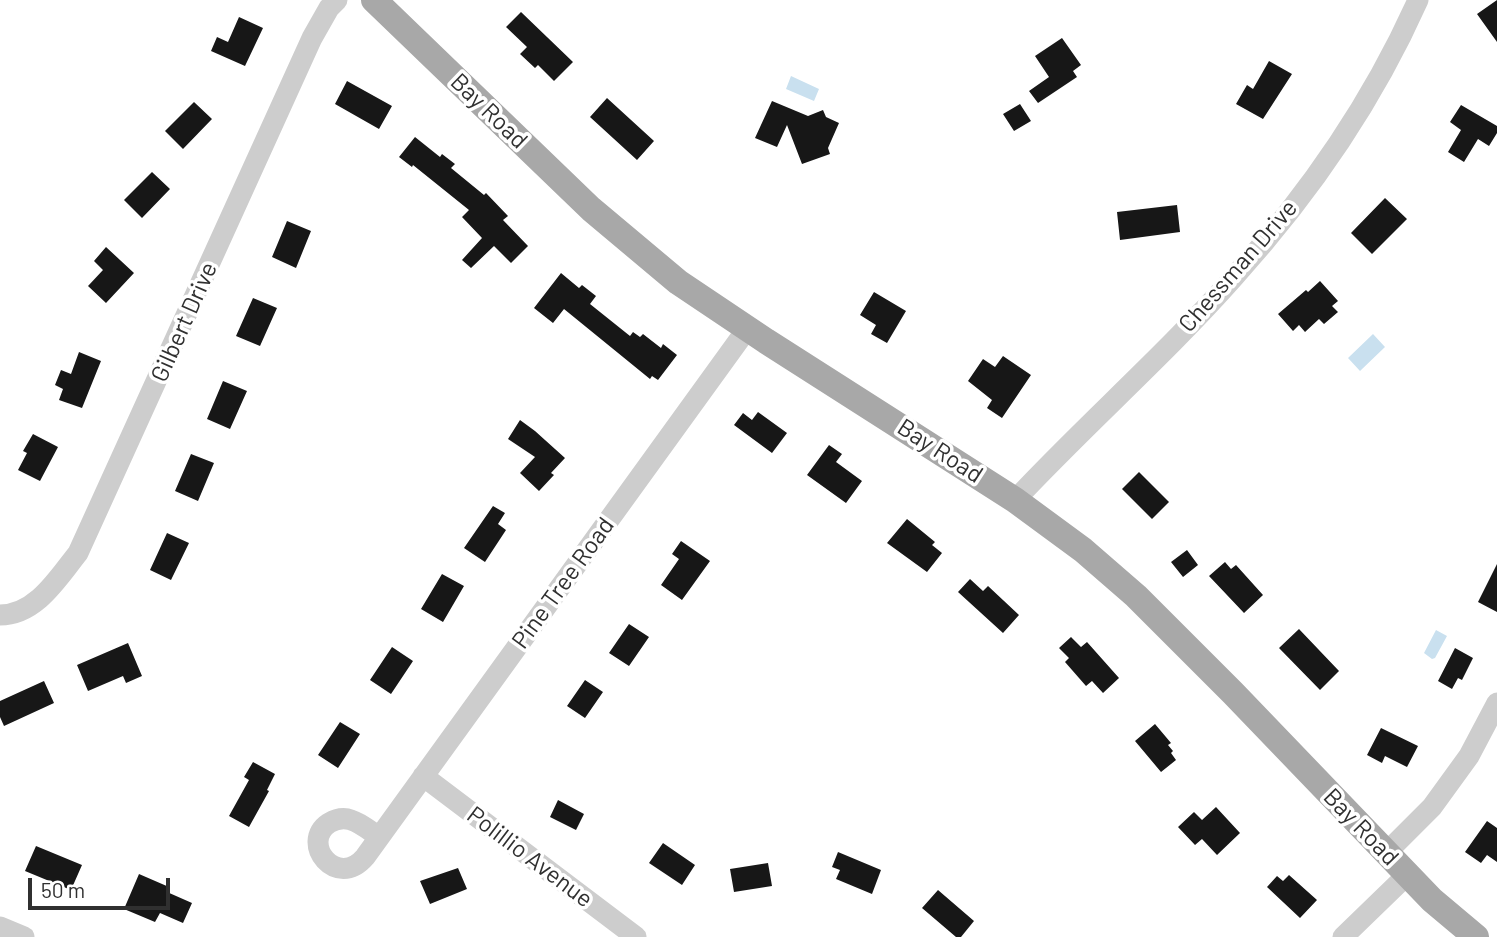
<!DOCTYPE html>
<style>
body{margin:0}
#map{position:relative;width:1497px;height:937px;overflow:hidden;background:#fff;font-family:Barlow,sans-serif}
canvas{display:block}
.scale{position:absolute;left:28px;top:878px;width:142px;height:32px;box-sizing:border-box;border:4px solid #303030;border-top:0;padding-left:9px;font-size:21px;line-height:24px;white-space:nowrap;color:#303030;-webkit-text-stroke:5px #fff;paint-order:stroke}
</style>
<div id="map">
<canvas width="1497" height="937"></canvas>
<div class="scale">50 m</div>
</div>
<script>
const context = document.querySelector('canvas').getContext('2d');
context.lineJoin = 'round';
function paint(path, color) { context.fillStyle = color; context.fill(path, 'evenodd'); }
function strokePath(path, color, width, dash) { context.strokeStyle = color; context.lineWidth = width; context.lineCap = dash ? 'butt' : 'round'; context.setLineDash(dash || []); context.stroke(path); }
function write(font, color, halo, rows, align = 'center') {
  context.font = font + ' Barlow,sans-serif'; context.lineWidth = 7; context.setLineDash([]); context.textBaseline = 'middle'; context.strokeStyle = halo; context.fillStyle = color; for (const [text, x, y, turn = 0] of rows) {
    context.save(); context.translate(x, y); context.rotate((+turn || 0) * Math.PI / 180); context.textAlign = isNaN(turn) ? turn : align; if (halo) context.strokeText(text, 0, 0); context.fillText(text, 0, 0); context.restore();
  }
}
paint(new Path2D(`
 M 791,76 L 819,89 L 814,101 L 786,89 Z
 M 1373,334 L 1385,347 L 1360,371 L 1348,358 Z
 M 1436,630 L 1447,636 L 1435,658 L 1432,659 L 1424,653 Z`), '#c9e0ef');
paint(new Path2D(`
 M 1497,0 L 1497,42 L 1477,14 Z
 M 521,12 L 573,62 L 554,81 L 538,65 L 535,68 L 520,54 L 527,47 L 506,27 Z
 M 239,17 L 263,28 L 245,66 L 211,51 L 217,37 L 228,42 Z
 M 1062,38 L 1081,65 L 1073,71 L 1077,77 L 1038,103 L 1029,91 L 1049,77 L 1035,56 Z
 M 1269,61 L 1292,74 L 1263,119 L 1236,104 L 1247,85 L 1253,89 Z
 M 347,81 L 392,106 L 379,129 L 335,104 Z
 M 607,98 L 654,141 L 637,160 L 590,117 Z
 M 772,101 L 808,116 L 823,110 L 826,117 L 839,123 L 828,148 L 830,154 L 802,164 L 787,125 L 777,147 L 755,138 Z
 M 194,102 L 212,119 L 183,149 L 165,131 Z
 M 1020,104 L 1031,121 L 1014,131 L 1003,114 Z
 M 1461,105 L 1497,126 L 1497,133 L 1489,146 L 1478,139 L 1464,162 L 1448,152 L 1461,130 L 1450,122 Z
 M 415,137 L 440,157 L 442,154 L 455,164 L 451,168 L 484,195 L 486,193 L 508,216 L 503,220 L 528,246 L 511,263 L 494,246 L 471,268 L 462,260 L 482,238 L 462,217 L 469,210 L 413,165 L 412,167 L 399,157 Z
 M 152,172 L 170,189 L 142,218 L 124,200 Z
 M 1385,198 L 1407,219 L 1372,254 L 1351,233 Z
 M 1177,205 L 1180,232 L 1120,240 L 1117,212 Z
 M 287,221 L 311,231 L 296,268 L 272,257 Z
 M 106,247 L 134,273 L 106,303 L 88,286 L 103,270 L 94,261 Z
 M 561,273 L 579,288 L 582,285 L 596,296 L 590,304 L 630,336 L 633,332 L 640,337 L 643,334 L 661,348 L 663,344 L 677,355 L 658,380 L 652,376 L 650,379 L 564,309 L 553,323 L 534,308 Z
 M 1320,281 L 1338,301 L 1332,306 L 1338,312 L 1324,324 L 1319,319 L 1305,332 L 1299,325 L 1293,331 L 1278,314 L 1306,290 L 1308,292 Z
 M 874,292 L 906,311 L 887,343 L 871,334 L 876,325 L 860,315 Z
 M 253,298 L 277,308 L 260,346 L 236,336 Z
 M 79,352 L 101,361 L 82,408 L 59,400 L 63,389 L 55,385 L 61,370 L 71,374 Z
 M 1003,356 L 1031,375 L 1002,418 L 987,408 L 992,400 L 968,381 L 983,359 L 995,367 Z
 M 223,381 L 247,391 L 230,429 L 207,419 Z
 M 758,412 L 787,433 L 772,453 L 734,425 L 743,413 L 752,420 Z
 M 520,420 L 535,431 L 565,458 L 551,473 L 554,475 L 539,491 L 520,473 L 535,457 L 508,439 Z
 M 33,434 L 58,447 L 40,481 L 18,470 L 27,453 L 23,451 Z
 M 829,445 L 842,454 L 836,462 L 862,481 L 846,503 L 807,475 Z
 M 191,454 L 214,463 L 198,501 L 175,491 Z
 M 1139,472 L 1169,502 L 1152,519 L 1122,489 Z
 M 493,506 L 505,513 L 498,524 L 506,530 L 485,562 L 464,548 Z
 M 907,519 L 935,542 L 932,545 L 942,553 L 927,572 L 887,543 Z
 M 167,533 L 189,543 L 171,580 L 150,570 Z
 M 681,541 L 710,561 L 682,600 L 661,585 L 679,559 L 672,554 Z
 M 1187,550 L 1198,565 L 1183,577 L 1171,562 Z
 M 1225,562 L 1231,569 L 1236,565 L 1263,595 L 1244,613 L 1209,576 Z
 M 1497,564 L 1497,612 L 1478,602 Z
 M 442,574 L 464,586 L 443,622 L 421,609 Z
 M 970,579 L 983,591 L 988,586 L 1019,615 L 1003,633 L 958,592 Z
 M 629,624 L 649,637 L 629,666 L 609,653 Z
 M 1299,629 L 1339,671 L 1320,690 L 1279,648 Z
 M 1071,637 L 1081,647 L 1087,642 L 1119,678 L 1103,693 L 1092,681 L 1086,686 L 1065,662 L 1069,658 L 1059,648 Z
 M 128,643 L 142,676 L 126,683 L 123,676 L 88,691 L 77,665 Z
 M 392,647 L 413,661 L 391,694 L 370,680 Z
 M 1455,648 L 1473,658 L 1462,680 L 1458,678 L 1452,689 L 1438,681 Z
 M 585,680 L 603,692 L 585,718 L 567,706 Z
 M 44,681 L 54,703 L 4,726 L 0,717 L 0,701 Z
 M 340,722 L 360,734 L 338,768 L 318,755 Z
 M 1155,724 L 1171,743 L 1168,745 L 1173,751 L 1171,753 L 1176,760 L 1161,772 L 1135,741 Z
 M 1381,728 L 1418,746 L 1407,767 L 1385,756 L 1382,763 L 1367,755 Z
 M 253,762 L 275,774 L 267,790 L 269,791 L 249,827 L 229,816 L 249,780 L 244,777 Z
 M 558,800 L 584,814 L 576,830 L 550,817 Z
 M 1216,807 L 1240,833 L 1217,855 L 1202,839 L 1195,845 L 1178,827 L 1194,812 L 1202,820 Z
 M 1487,821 L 1497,828 L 1497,862 L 1487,855 L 1481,863 L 1465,852 Z
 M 663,843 L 695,865 L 682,885 L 649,863 Z
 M 36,846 L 82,865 L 71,890 L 25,871 Z
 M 838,852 L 881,870 L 872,894 L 836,879 L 840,870 L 832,867 Z
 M 768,863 L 772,886 L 734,892 L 730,869 Z
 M 458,868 L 467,889 L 430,904 L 420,881 Z
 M 139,874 L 169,887 L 167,892 L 192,903 L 183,923 L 160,913 L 155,922 L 124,909 Z
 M 1289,875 L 1317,900 L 1300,918 L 1267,887 L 1277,876 L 1283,881 Z
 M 938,890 L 974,921 L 961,937 L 956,937 L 922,908 Z`), '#171717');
strokePath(new Path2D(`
 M 1015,500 C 1086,424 1165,355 1234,277 C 1308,195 1373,101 1418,0
 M 0,615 C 36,615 58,578 78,553 L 312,38 L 329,8 L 337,0
 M 423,776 L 636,937
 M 379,837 C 370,831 361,823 351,820 C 343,817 336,819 329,823 C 299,843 337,890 365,857 L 747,329
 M 1386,853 L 1432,807 L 1469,756 L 1497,703
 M 0,927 L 24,937
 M 1343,937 L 1407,875`), '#cdcdcd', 21);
strokePath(new Path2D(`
 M 374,0 L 591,209 L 678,282 L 766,341 L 1015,500 L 1083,550 L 1136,596 L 1233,693 L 1432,900 L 1476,937`), '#a8a8a8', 26);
write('24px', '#303030', '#fff', [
 ["Bay Road",489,111,44],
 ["Chessman Drive",1238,266,-49],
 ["Gilbert Drive",184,322,-66],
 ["Bay Road",940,451,33],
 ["Pine Tree Road",563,583,-54],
 ["Bay Road",1361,827,46],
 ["Polillio Avenue",530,857,37]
]);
</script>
